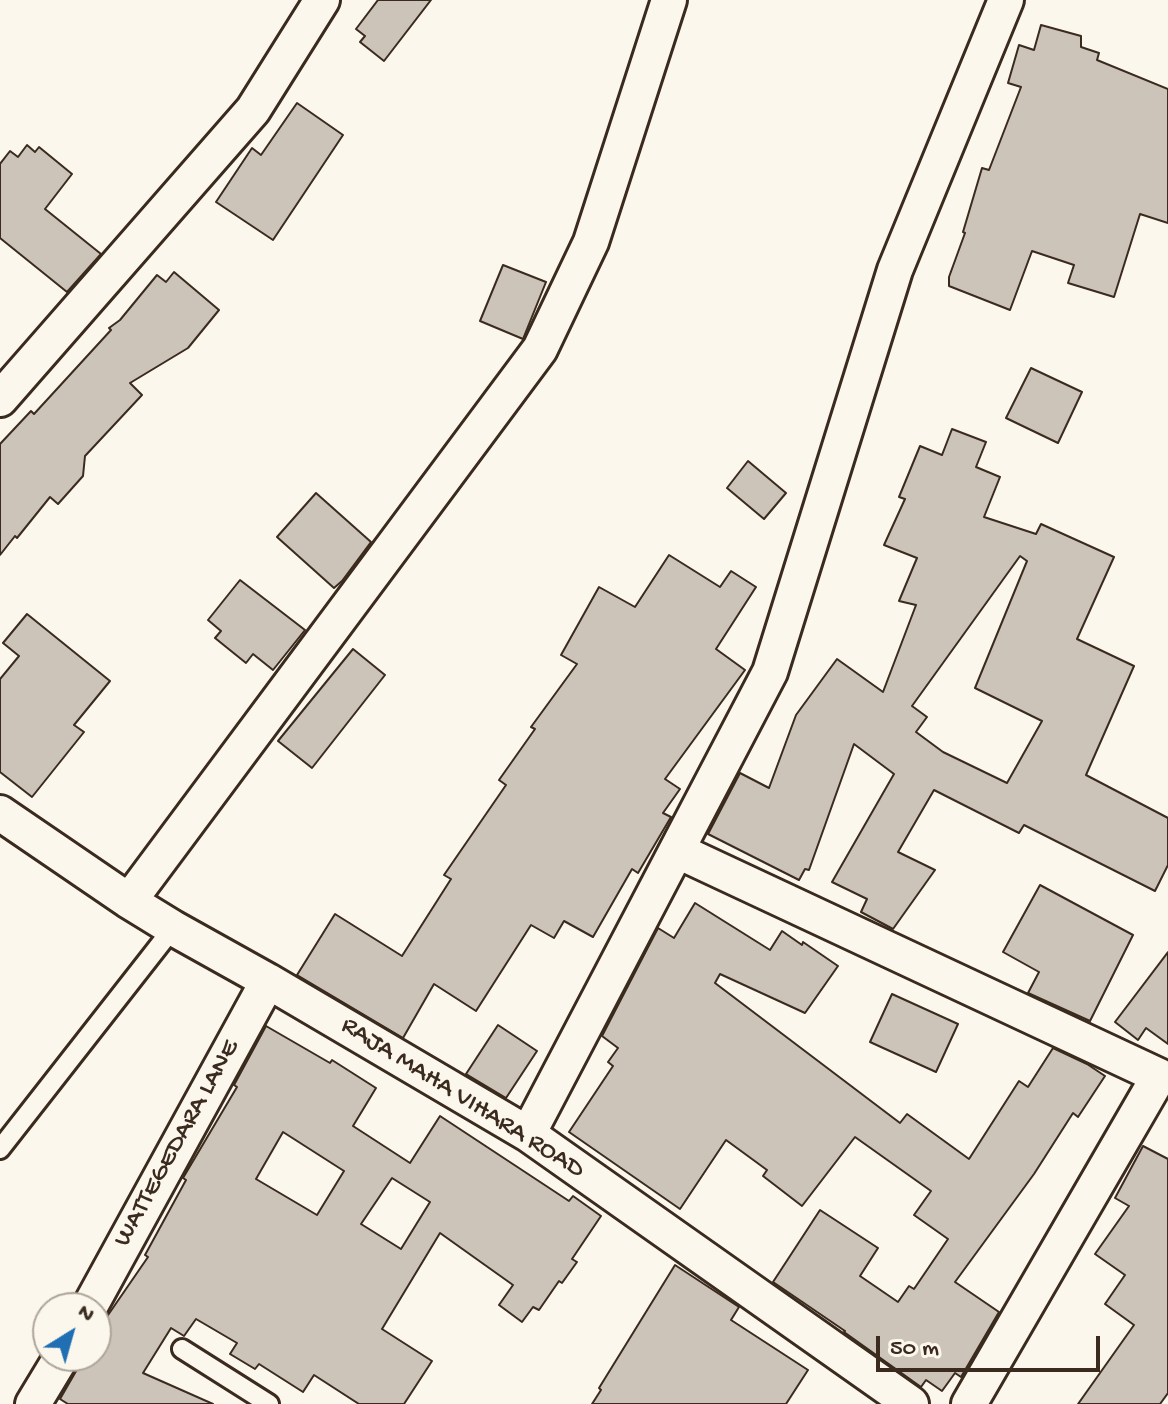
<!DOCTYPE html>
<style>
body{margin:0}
#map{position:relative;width:1168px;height:1404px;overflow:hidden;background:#fbf7ec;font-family:"Gochi Hand",sans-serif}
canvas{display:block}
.north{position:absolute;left:32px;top:1292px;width:80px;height:80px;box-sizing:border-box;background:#fbf7ec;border:2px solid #aea59a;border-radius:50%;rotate:37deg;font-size:22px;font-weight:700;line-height:32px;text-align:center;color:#3b2a1e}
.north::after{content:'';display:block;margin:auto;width:28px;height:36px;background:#1f6fb2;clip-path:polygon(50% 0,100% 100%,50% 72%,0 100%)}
.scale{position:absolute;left:876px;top:1336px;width:224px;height:36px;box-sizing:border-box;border:4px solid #3b2a1e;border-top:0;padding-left:10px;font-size:24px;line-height:28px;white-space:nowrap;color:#3b2a1e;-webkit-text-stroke:6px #fbf7ec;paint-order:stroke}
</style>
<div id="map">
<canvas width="1168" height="1404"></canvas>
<div class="north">N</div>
<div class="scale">50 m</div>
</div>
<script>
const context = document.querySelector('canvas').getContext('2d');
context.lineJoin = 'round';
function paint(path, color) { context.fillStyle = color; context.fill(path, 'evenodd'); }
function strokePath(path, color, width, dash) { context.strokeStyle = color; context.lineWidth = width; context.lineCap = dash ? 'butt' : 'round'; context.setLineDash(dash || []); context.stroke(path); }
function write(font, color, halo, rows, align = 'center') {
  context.font = font + ' "Gochi Hand",sans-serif'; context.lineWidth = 6; context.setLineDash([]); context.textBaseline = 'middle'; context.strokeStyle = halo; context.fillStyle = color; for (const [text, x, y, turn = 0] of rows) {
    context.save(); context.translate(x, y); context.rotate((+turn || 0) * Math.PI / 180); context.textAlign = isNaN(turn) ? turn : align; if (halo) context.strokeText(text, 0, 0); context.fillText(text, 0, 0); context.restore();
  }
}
const building = new Path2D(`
 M 378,0 L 431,0 L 384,61 L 360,42 L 365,36 L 356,29 Z
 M 1041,25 L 1081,36 L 1081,47 L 1099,53 L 1097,60 L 1168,89 L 1168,223 L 1140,214 L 1114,297 L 1068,283 L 1074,265 L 1032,251 L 1010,310 L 949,286 L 949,277 L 965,233 L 963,232 L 982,168 L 989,170 L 1021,87 L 1008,83 L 1019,45 L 1034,50 Z
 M 297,103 L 343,135 L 273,240 L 216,202 L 252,148 L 261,155 Z
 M 27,145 L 35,152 L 39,147 L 72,174 L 45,209 L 101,254 L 67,292 L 0,238 L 0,164 L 10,151 L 18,157 Z
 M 503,265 L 546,282 L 523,339 L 480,321 Z
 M 174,272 L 219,310 L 188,348 L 130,383 L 142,395 L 85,456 L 83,476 L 58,504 L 50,497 L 17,538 L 15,536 L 0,555 L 0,444 L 31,411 L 34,414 L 111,330 L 109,328 L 120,320 L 157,275 L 166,282 Z
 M 1031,368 L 1082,392 L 1058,443 L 1006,418 Z
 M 952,429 L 986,442 L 976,467 L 1000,477 L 984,517 L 1036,534 L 1041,524 L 1114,557 L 1077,639 L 1134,666 L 1086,775 L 1168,818 L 1168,865 L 1155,891 L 1024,825 L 1019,833 L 934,790 L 898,852 L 935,870 L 893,929 L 861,912 L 867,899 L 832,882 L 894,774 L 854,744 L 809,870 L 805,869 L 799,880 L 708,834 L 740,773 L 769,788 L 796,715 L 837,659 L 883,692 L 916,605 L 899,601 L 917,558 L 884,545 L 905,499 L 899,497 L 920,446 L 942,455 ZM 1020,556 L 1027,561 L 975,688 L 1042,721 L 1007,783 L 943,752 L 916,732 L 927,717 L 912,706 Z
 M 748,461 L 786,493 L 764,519 L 727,488 Z
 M 316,493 L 371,542 L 342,581 L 334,588 L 277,537 Z
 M 669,555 L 720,587 L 731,571 L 756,587 L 716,649 L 745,670 L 665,779 L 680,789 L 663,813 L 671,817 L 638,873 L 632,869 L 593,937 L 564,921 L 554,938 L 531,925 L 476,1011 L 434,984 L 403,1038 L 297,975 L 335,914 L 402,956 L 451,879 L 444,875 L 506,785 L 499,780 L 535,729 L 531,727 L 577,664 L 561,655 L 599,587 L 635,607 Z
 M 240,580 L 305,630 L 273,670 L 253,654 L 246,663 L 215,638 L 221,631 L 208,620 Z
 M 27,614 L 110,681 L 74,725 L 84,732 L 32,797 L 0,772 L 0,679 L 19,656 L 3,643 Z
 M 353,649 L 385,675 L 312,768 L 278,741 Z
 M 1040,885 L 1133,935 L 1090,1021 L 1028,993 L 1039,972 L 1003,952 Z
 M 695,903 L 770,950 L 782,931 L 802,945 L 803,942 L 838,966 L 805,1013 L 720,974 L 715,983 L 900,1123 L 907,1114 L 969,1159 L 1019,1081 L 1028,1087 L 1053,1048 L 1087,1064 L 1105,1076 L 1078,1117 L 1073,1113 L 1034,1174 L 955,1282 L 999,1312 L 961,1377 L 955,1373 L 942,1391 L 926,1380 L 921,1387 L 844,1332 L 845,1331 L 773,1282 L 820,1210 L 878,1248 L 860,1276 L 898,1302 L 909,1286 L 914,1289 L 948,1239 L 914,1215 L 931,1191 L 855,1137 L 802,1206 L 763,1176 L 767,1170 L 726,1140 L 680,1209 L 569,1132 L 613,1066 L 608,1062 L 618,1048 L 602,1036 L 658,928 L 674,938 Z
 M 1168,952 L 1168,1044 L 1146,1028 L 1138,1040 L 1115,1022 Z
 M 892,994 L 958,1024 L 936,1072 L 870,1042 Z
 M 498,1025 L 537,1051 L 506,1098 L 466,1074 Z
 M 266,1026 L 330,1063 L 332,1060 L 376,1088 L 353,1126 L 410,1163 L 440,1116 L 569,1201 L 573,1196 L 601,1216 L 572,1259 L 577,1262 L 562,1283 L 559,1281 L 539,1310 L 533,1307 L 522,1322 L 499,1305 L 513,1285 L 440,1233 L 382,1329 L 432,1361 L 404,1404 L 359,1404 L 314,1375 L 303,1392 L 259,1364 L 255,1369 L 230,1354 L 237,1343 L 196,1319 L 184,1336 L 171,1328 L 143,1373 L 213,1404 L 68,1404 L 60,1399 L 79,1366 L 82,1356 L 96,1356 L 96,1326 L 106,1318 L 148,1257 L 145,1255 L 186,1180 L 183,1178 L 237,1087 L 234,1085 ZM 283,1132 L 344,1171 L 317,1215 L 256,1179 ZM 392,1178 L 430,1202 L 401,1249 L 361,1224 Z
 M 1143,1146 L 1168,1159 L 1168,1393 L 1160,1404 L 1078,1404 L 1134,1325 L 1105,1304 L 1125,1275 L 1095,1254 L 1129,1206 L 1115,1198 Z
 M 675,1265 L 739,1307 L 731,1320 L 808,1370 L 786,1404 L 592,1404 L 601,1390 L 599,1388 Z`);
paint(building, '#ccc4b9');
strokePath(building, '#3b2a1e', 2);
const lane = new Path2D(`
 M 0,1149 L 173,928
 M 182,1349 L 269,1404`);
const street = new Path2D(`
 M 0,399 L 253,110 L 322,0
 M 0,813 L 129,901 L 173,928 L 268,981 L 528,1134 L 911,1404
 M 678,851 L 1159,1076 L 969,1404
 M 129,901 L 540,349 L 591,242 L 669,0
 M 528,1134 L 770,672 L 895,270 L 1006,0
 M 89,1308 L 268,981
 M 33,1404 L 62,1356`);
strokePath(lane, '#3b2a1e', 24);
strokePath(street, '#3b2a1e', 40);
strokePath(lane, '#fbf7ec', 18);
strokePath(street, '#fbf7ec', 34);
write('26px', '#3b2a1e', '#fbf7ec', [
 ["RAJA MAHA VIHARA ROAD",462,1099,32],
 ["WATTEGEDARA LANE",178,1144,-61]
]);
</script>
